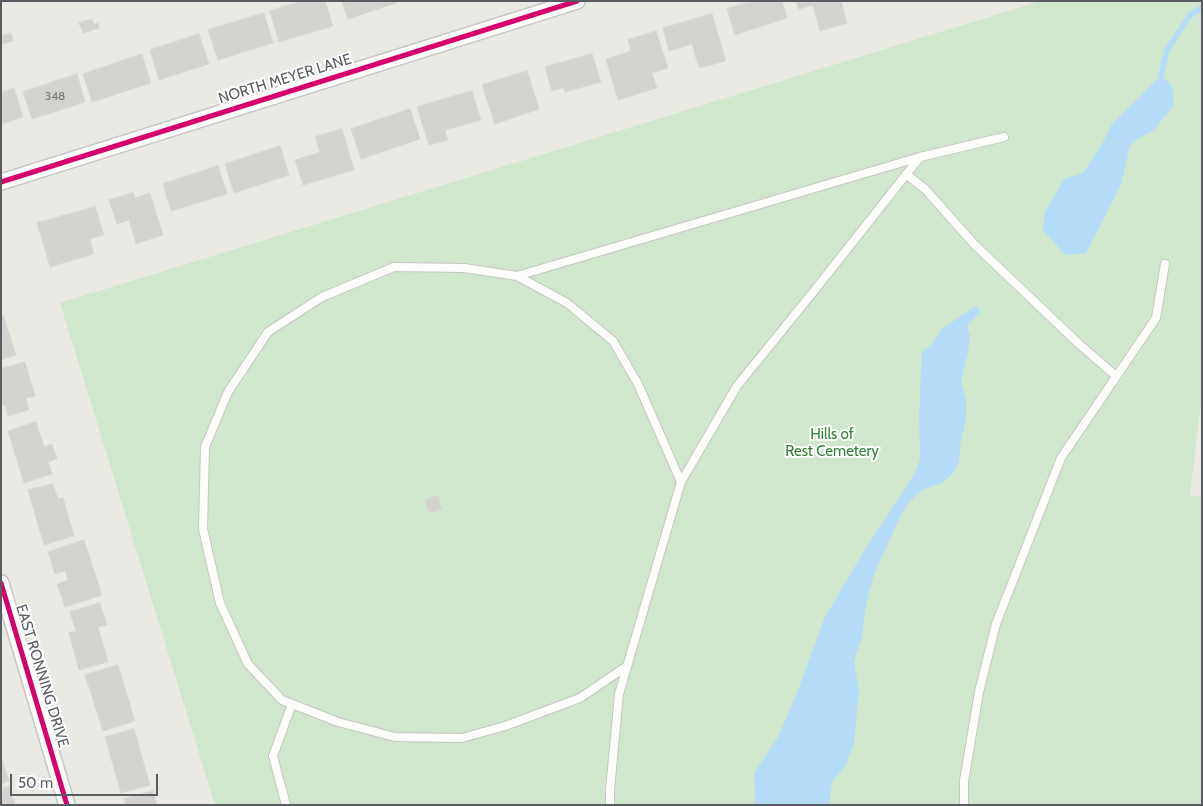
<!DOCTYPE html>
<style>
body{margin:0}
#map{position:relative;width:1203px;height:806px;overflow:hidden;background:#eae9e3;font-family:Cabin,sans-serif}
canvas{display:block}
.frame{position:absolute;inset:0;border:2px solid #595d62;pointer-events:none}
.scale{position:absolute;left:10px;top:774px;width:148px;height:22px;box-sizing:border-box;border:2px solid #595d62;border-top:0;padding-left:6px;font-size:15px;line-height:18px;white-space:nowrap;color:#595d62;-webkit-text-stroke:4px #fff;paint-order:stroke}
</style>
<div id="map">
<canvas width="1203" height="806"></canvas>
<div class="frame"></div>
<div class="scale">50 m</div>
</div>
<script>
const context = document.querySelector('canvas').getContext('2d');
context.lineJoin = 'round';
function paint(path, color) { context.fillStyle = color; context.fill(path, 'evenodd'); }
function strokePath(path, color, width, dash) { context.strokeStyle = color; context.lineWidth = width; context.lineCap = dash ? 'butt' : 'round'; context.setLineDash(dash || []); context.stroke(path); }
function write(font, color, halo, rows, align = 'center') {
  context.font = font + ' Cabin,sans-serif'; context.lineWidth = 4; context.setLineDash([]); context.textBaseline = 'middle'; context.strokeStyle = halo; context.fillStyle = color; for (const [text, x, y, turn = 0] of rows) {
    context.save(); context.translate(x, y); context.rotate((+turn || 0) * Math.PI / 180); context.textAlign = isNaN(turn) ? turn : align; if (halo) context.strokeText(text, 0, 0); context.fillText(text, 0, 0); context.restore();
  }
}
paint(new Path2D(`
 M 1041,1 L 1202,1 L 1202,394 L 1190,495 L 1202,497 L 1202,805 L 215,805 L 60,303 Z`), '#d0e7cd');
paint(new Path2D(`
 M 1161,75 L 1172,86 L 1174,105 L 1154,130 L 1139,138 L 1130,145 L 1121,185 L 1086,253 L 1065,255 L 1043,230 L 1045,212 L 1064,179 L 1083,173 L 1102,144 L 1112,124 L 1140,97 Z
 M 976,306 L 981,312 L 967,325 L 970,335 L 968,352 L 961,383 L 966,400 L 966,420 L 961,440 L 959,461 L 954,472 L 942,483 L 922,490 L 910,501 L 900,517 L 874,574 L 866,605 L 862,637 L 854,662 L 859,690 L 854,743 L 846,765 L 832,782 L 829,805 L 755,805 L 754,773 L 778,737 L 795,698 L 825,617 L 867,546 L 914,475 L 920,459 L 919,417 L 922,352 L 931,345 L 943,328 Z`), '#b5dcf7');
strokePath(new Path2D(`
 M 1161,75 L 1167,50 L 1190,15 L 1202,8`), '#b5dcf7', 5.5);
const building = new Path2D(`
 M 303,1 L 325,1 L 333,26 L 279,42 L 270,11 Z
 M 342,1 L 396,1 L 396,3 L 348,19 Z
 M 752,1 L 782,1 L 787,18 L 735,35 L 727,9 Z
 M 796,1 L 841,1 L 847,23 L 820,31 L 813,5 L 799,9 Z
 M 264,13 L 273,43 L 218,60 L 208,30 Z
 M 712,14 L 726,61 L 699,68 L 692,44 L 669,51 L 663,28 Z
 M 92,19 L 94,24 L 98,23 L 99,28 L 83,33 L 79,23 Z
 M 656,31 L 668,68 L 652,73 L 657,88 L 618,100 L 606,59 L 631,51 L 628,40 Z
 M 11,33 L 13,41 L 3,44 L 1,36 Z
 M 199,34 L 209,64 L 159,80 L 150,50 Z
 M 142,54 L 151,83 L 92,102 L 83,74 Z
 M 592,54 L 601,82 L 565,92 L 564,88 L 552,91 L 545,67 Z
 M 527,71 L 539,109 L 495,124 L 482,85 Z
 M 77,74 L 85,102 L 32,119 L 23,92 Z
 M 14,88 L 23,117 L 1,124 L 1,93 Z
 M 472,91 L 481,120 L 445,130 L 448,140 L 429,145 L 417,107 Z
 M 410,109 L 420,139 L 361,159 L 351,129 Z
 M 342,129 L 354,170 L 303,185 L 295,160 L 320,152 L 315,137 Z
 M 280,146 L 289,175 L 234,193 L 225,164 Z
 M 218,166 L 227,194 L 171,211 L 163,184 Z
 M 133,193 L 135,198 L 150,193 L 163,235 L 136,244 L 129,220 L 117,224 L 109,200 Z
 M 95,207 L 104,235 L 90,239 L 94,254 L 50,267 L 37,223 Z
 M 1,315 L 3,315 L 16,355 L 1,360 Z
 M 25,362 L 35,396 L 26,398 L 29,410 L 8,416 L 5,405 L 1,406 L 1,369 Z
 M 36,422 L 44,447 L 52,444 L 57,459 L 48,462 L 52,474 L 24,483 L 8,431 Z
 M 53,484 L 58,499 L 63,498 L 74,536 L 44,545 L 28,490 Z
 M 438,496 L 442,509 L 429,513 L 425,500 Z
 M 84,540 L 102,595 L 65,607 L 57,584 L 68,580 L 65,571 L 55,574 L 48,552 Z
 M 100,603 L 107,625 L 98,627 L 108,662 L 79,670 L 69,633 L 76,631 L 70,612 Z
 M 118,665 L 135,721 L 103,731 L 85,675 Z
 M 134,729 L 150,785 L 121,793 L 105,737 Z
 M 1,757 L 9,781 L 1,784 Z
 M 9,786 L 15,805 L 1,805 L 1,789 Z
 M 153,791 L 157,805 L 126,805 L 124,799 Z`);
paint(building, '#d3d2ce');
strokePath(building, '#d9d7d2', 1);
const service = new Path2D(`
 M 906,174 L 925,189 L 975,245 L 1079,344 L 1116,376
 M 517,276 L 920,157 L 1004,137
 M 627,666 L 580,698 L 505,726 L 462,738 L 395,737 L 338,722 L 282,700 L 248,664 L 220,603 L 203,529 L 205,447 L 228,392 L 268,332 L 322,297 L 394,267 L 464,268 L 517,276 L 567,303 L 613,341 L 638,384 L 681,482
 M 286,805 L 273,756 L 292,704
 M 610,805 L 610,790 L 619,694 L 681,482 L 737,386 L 814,291 L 920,157
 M 964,805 L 964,781 L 979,692 L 996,624 L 1061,458 L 1156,318 L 1165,264`);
const minor = new Path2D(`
 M 1,182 L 577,1
 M 1,583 L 67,805`);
strokePath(service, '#c6c6c4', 10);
strokePath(minor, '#c6c6c4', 18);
strokePath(service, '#fcfcfb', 8);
strokePath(minor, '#fcfcfb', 15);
strokePath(new Path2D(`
 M 1,182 L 577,1
 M 1,583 L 67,805`), '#d6006c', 5);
write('12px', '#787b7e', null, [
 ["348",55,96]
]);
write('15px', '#595d62', '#fff', [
 ["NORTH MEYER LANE",285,79,-17],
 ["EAST RONNING DRIVE",42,676,73]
]);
write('15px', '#308233', '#fff', [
 ["Hills of",832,435],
 ["Rest Cemetery",832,452]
]);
</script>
